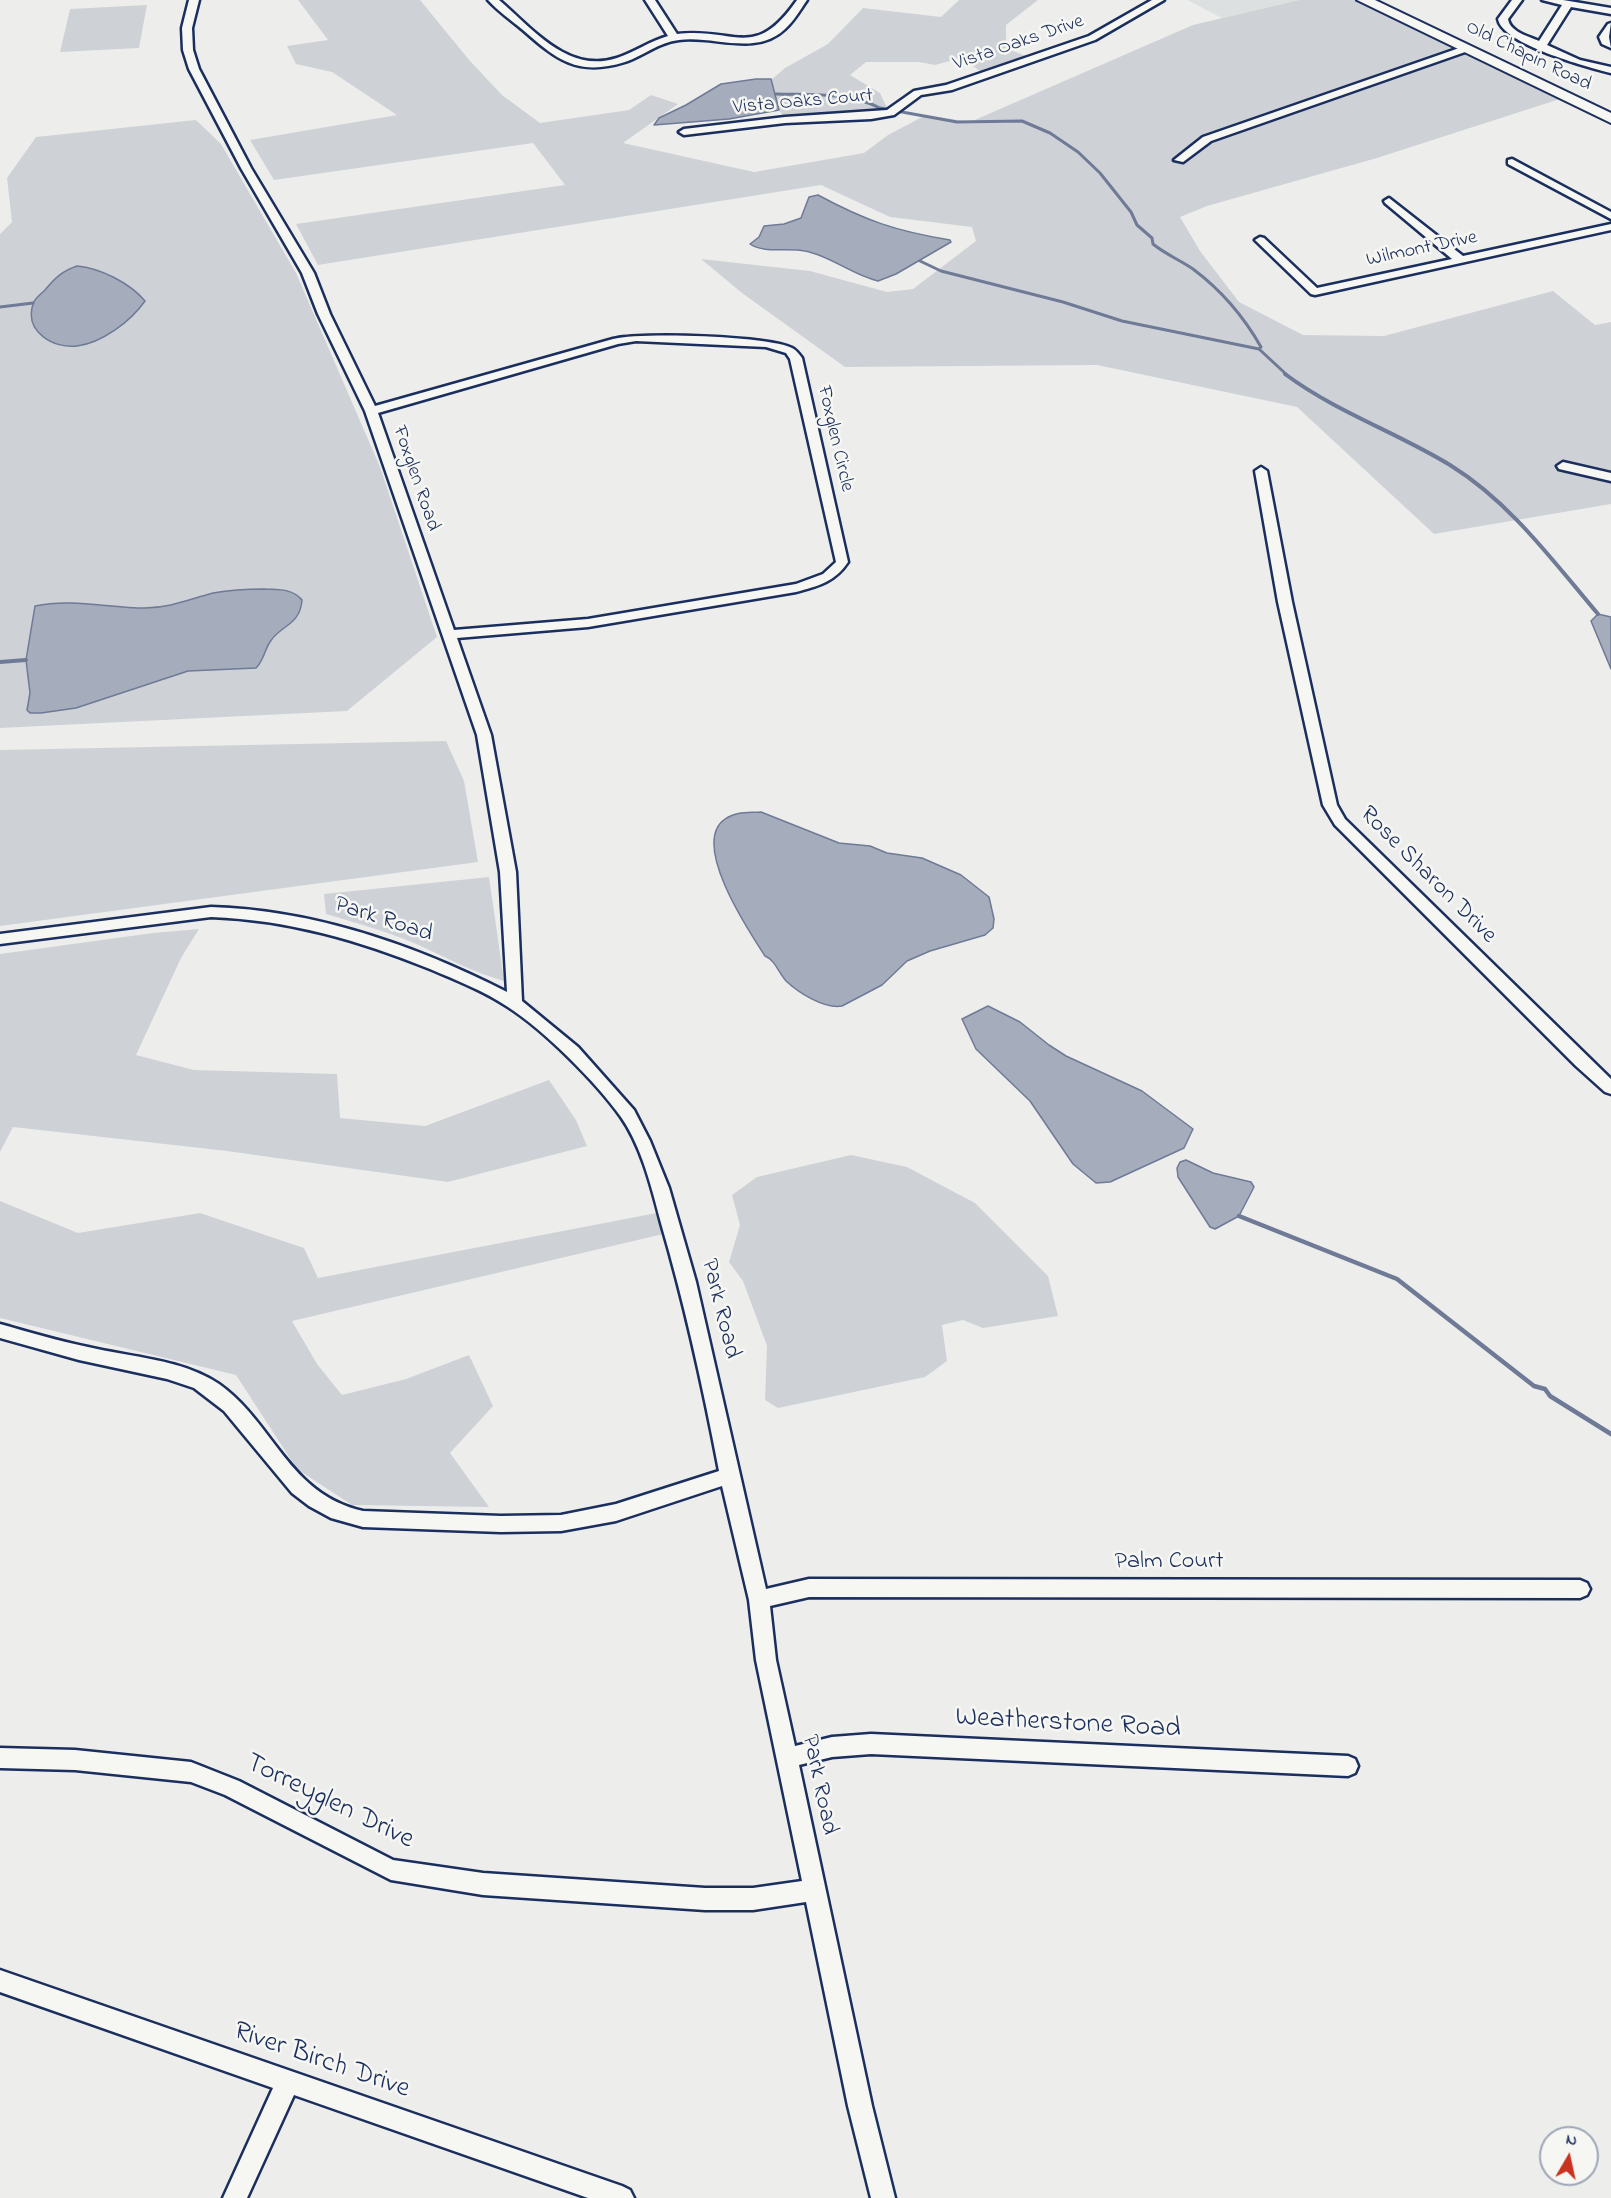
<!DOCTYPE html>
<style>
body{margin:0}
#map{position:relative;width:1611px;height:2198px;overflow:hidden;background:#edeeec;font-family:"Indie Flower",sans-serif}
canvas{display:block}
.north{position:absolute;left:1539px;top:2126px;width:60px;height:60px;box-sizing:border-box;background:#f6f6f2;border:2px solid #9ea6b7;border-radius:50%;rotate:9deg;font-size:16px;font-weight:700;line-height:24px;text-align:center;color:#1b2f5e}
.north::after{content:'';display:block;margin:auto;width:21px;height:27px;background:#c8321e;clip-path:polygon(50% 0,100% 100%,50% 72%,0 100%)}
</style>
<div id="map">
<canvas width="1611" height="2198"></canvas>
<div class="north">N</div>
</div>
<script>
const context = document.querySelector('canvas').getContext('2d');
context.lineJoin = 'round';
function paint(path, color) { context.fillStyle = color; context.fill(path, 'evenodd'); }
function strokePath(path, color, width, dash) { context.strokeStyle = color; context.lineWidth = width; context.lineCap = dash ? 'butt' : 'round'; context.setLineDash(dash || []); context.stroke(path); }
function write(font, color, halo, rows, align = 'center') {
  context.font = font + ' "Indie Flower",sans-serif'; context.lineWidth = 5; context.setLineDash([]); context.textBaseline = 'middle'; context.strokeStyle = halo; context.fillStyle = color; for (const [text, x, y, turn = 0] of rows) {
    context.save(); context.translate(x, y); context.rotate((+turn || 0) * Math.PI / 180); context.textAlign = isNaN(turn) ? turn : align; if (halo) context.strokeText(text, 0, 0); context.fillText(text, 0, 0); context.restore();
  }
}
paint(new Path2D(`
 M 1187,0 L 1299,0 L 1222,18 Z`), '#dde0e1');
paint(new Path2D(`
 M 298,0 L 420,0 L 470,61 L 502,95 L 540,123 L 629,110 L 651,95 L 678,104 L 623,143 L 754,172 L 864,153 L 888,135 L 926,115 L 970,122 L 1193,25 L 1299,0 L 1364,0 L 1566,97 L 1377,158 L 1207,206 L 1180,217 L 1200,251 L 1239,302 L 1303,335 L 1384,336 L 1553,291 L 1595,325 L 1611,322 L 1611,504 L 1434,534 L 1297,407 L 1097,365 L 845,367 L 742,293 L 701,259 L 810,271 L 887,292 L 913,289 L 976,241 L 972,227 L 890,217 L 821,185 L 318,265 L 296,224 L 565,185 L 533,143 L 274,180 L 250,140 L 397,115 L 332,72 L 296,64 L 287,46 L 328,40 Z
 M 959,0 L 1038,0 L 1006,25 L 1006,48 L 1033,59 L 986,75 L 961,58 L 935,65 L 919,62 L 866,62 L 850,75 L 880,93 L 888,110 L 783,116 L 779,110 L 771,80 L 785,68 L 828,44 L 863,8 L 941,17 Z
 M 147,5 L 139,48 L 60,52 L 70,9 Z
 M 196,120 L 221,144 L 296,273 L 380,467 L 437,637 L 347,711 L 0,728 L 0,234 L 12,222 L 7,178 L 36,137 Z
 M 446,741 L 464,781 L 478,862 L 0,926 L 0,750 Z
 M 489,877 L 504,981 C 472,972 445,957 414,943 C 386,931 356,923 326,914 L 324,894 Z
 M 199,929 L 181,958 L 136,1055 L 194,1070 L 337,1074 L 340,1118 L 425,1126 L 549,1080 L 576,1120 L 587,1146 L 448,1182 L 227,1151 L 13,1127 L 0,1152 L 0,954 L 153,933 Z
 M 851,1155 L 907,1167 L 975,1203 L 1048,1276 L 1058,1316 L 983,1328 L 963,1320 L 942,1325 L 947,1361 L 925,1377 L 778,1408 L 765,1400 L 767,1346 L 743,1281 L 729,1262 L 740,1225 L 732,1195 L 757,1177 Z
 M 0,1201 L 78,1233 L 200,1213 L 304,1248 L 318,1278 L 667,1211 L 672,1232 L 292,1321 L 317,1364 L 342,1395 L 406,1379 L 469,1355 L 493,1406 L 450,1453 L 489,1507 L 352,1505 L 297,1469 L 236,1375 L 0,1318 Z`), '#ced2d7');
const water = new Path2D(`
 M 756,79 L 771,79 L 779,110 L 729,119 L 654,125 L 659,118 L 686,105 L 721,84 Z
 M 818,195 C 866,221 896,231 950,240 L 951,242 L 896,274 L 878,281 C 852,275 831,256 805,251 C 787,247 765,254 750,244 L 759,237 L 764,226 L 784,224 L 801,218 L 809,197 Z
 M 77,266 C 100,268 130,283 145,301 C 131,321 102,343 77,346 C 54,349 24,332 33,304 C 34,299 41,294 45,290 C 55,278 62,271 77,266 Z
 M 264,589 C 278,590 292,588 302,600 C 300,626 280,625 270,642 C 264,651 264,660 256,668 L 188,671 L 76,708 L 41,713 L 30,713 L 27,710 L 30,693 L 26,660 L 35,606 C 72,598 108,608 145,608 C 170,608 190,599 213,593 C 230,590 247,589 264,589 Z
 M 1598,614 L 1611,617 L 1611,669 L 1591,621 Z
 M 761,812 L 839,843 L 870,846 L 887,853 L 922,858 L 961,875 L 989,897 L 994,919 L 993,928 L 985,935 L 930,951 L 907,961 L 882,985 L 842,1006 C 824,1009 799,993 786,981 C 778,972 775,960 765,956 C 748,930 690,843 725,819 C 736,811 749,813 761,812 Z
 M 988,1006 L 1020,1022 L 1049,1045 L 1066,1056 L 1142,1091 L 1193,1129 L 1184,1148 L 1110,1182 L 1096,1183 L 1073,1164 L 1030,1101 L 976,1049 L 962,1019 Z
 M 1186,1160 L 1213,1173 L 1251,1182 L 1254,1187 L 1239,1216 L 1215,1229 L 1210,1227 L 1178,1177 L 1177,1168 L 1180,1162 Z`);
paint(water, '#a5acbc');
strokePath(water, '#6e7a96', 1.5);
strokePath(new Path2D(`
 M 776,94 C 811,95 848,92 880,108 L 957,122 L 1022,121 L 1050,133 L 1078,152 L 1100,173 L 1131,212 L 1137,225 L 1152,238 L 1153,244 C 1165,254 1180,260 1193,269 C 1221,290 1244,317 1261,347 L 1259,349 L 1287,375
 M 920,261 L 941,271 L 1063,302 L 1122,321 L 1259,349
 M 0,307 L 33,303`), '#6e7a96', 3);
strokePath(new Path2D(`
 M 1285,374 C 1336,412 1396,432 1450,465 C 1510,502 1553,561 1598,614
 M 0,662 L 26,660`), '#6e7a96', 4);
strokePath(new Path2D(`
 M 1239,1216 L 1397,1279 L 1534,1386 L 1545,1389 L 1550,1396 L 1611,1434`), '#6e7a96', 4.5);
const street = new Path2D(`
 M 189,0 L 199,0 L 192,28 L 193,50 L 199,69 L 251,168 L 314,273 L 330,314 L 375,406 L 613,339 C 641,332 768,336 792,348 C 796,350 799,354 802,358 L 848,562 C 835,582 818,586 796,592 L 588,627 L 457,638 L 491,735 L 516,872 L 522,1001 L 578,1047 L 634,1110 L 650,1141 L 669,1188 L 696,1282 L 766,1589 L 809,1579 L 1580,1580 L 1587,1583 L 1590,1589 L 1587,1595 L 1580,1598 L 809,1597 L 770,1606 L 776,1660 L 795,1746 L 832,1737 L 871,1734 L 1348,1756 L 1355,1759 L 1358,1766 L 1355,1773 L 1348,1776 L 871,1754 L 832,1757 L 799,1765 L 872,2106 L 895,2198 L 871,2198 L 848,2106 L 806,1902 L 753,1910 L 705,1910 L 483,1895 L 391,1880 L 225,1795 L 191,1782 L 75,1770 L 0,1768 L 0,1748 L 75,1750 L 191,1762 L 239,1781 L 393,1860 L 483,1873 L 705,1888 L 753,1888 L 802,1881 L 756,1660 L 749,1600 L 722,1486 L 616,1521 L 561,1531 L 501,1532 L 363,1527 L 331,1518 L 309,1506 L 292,1493 L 224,1411 L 194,1388 L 167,1379 L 79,1360 L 0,1338 L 0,1324 C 29,1332 58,1341 88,1347 C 130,1357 182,1359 219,1384 C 274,1423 288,1494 363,1511 L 501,1516 L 561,1515 L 616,1504 L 719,1471 C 703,1387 685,1305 661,1223 C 652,1189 642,1147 621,1117 C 596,1082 544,1030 508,1007 C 484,991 456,980 430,969 C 358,940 289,920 211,917 L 0,944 L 0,934 L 211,907 C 314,910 415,945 507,992 L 500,872 L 477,735 L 365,411 L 318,314 L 302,273 L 241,168 L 189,69 L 183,50 L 182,28 ZM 636,341 L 766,347 L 786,353 L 790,359 L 836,562 L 823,574 L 796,584 L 588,619 L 454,630 L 378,413 L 618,344 Z
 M 488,0 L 499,0 C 533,29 568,74 617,58 C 635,52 650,41 668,36 L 645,0 L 655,0 L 677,34 C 736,27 754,62 797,0 L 807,0 C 800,10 794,21 785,29 C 756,57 713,35 679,40 C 659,42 643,56 625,62 C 577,77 556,59 523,30 C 511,20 498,11 488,0 Z
 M 1152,0 L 1164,0 L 1095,40 L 952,90 L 921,95 L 894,115 L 871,119 L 785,123 L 684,135 L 679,132 L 684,129 L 785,117 L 887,110 L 914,91 L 946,85 L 1089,36 Z
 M 1512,0 L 1522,0 L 1508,19 C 1510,32 1528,36 1539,41 L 1562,5 L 1542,0 L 1563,0 L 1611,8 L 1611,14 L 1571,7 L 1547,45 L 1580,60 L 1611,67 L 1611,73 C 1587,67 1502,44 1498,19 Z
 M 1611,23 L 1609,37 L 1611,48 L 1602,44 L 1599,37 L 1608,24 Z
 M 1465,46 L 1470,49 L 1468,51 L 1211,141 L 1183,162 L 1174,160 L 1203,137 Z
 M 1512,159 L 1611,212 L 1611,219 L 1508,164 L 1508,160 Z
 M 1389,198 L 1463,256 L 1611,224 L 1611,230 L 1315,295 L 1311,294 L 1255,240 L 1260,237 L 1264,238 L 1317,288 L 1452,259 L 1385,203 L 1384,201 Z
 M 1563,462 L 1611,473 L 1611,481 L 1559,469 L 1557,466 Z
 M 1261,467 L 1267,471 L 1292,602 L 1337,805 L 1345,819 L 1611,1079 L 1611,1094 L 1605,1092 L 1576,1066 L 1335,825 L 1323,805 L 1278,602 L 1255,471 Z
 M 0,1970 L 622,2186 L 630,2190 L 634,2198 L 588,2198 L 294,2095 L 247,2198 L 223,2198 L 273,2088 L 0,1992 Z`);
const secondary = new Path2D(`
 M 1357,0 L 1375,0 L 1611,113 L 1611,123 Z`);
strokePath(street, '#1b2f5e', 5);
strokePath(secondary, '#1b2f5e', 4);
paint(street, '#f6f6f2');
paint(secondary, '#f6f6f2');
write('20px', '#1b2f5e', '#f6f6f2', [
 ["Vista Oaks Drive",1019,44,-19],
 ["Old Chapin Road",1528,57,26],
 ["Vista Oaks Court",803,103,-5],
 ["Wilmont Drive",1422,250,-12],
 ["Foxglen Circle",834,439,77],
 ["Foxglen Road",415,479,71]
]);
write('24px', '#1b2f5e', '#f6f6f2', [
 ["Rose Sharon Drive",1427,876,45],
 ["Park Road",383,921,18],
 ["Park Road",719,1309,76],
 ["Palm Court",1169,1563],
 ["Park Road",818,1785,78]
]);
write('28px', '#1b2f5e', '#f6f6f2', [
 ["Weatherstone Road",1068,1725,3],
 ["Torreyglen Drive",329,1803,26],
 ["River Birch Drive",321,2062,19]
]);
</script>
